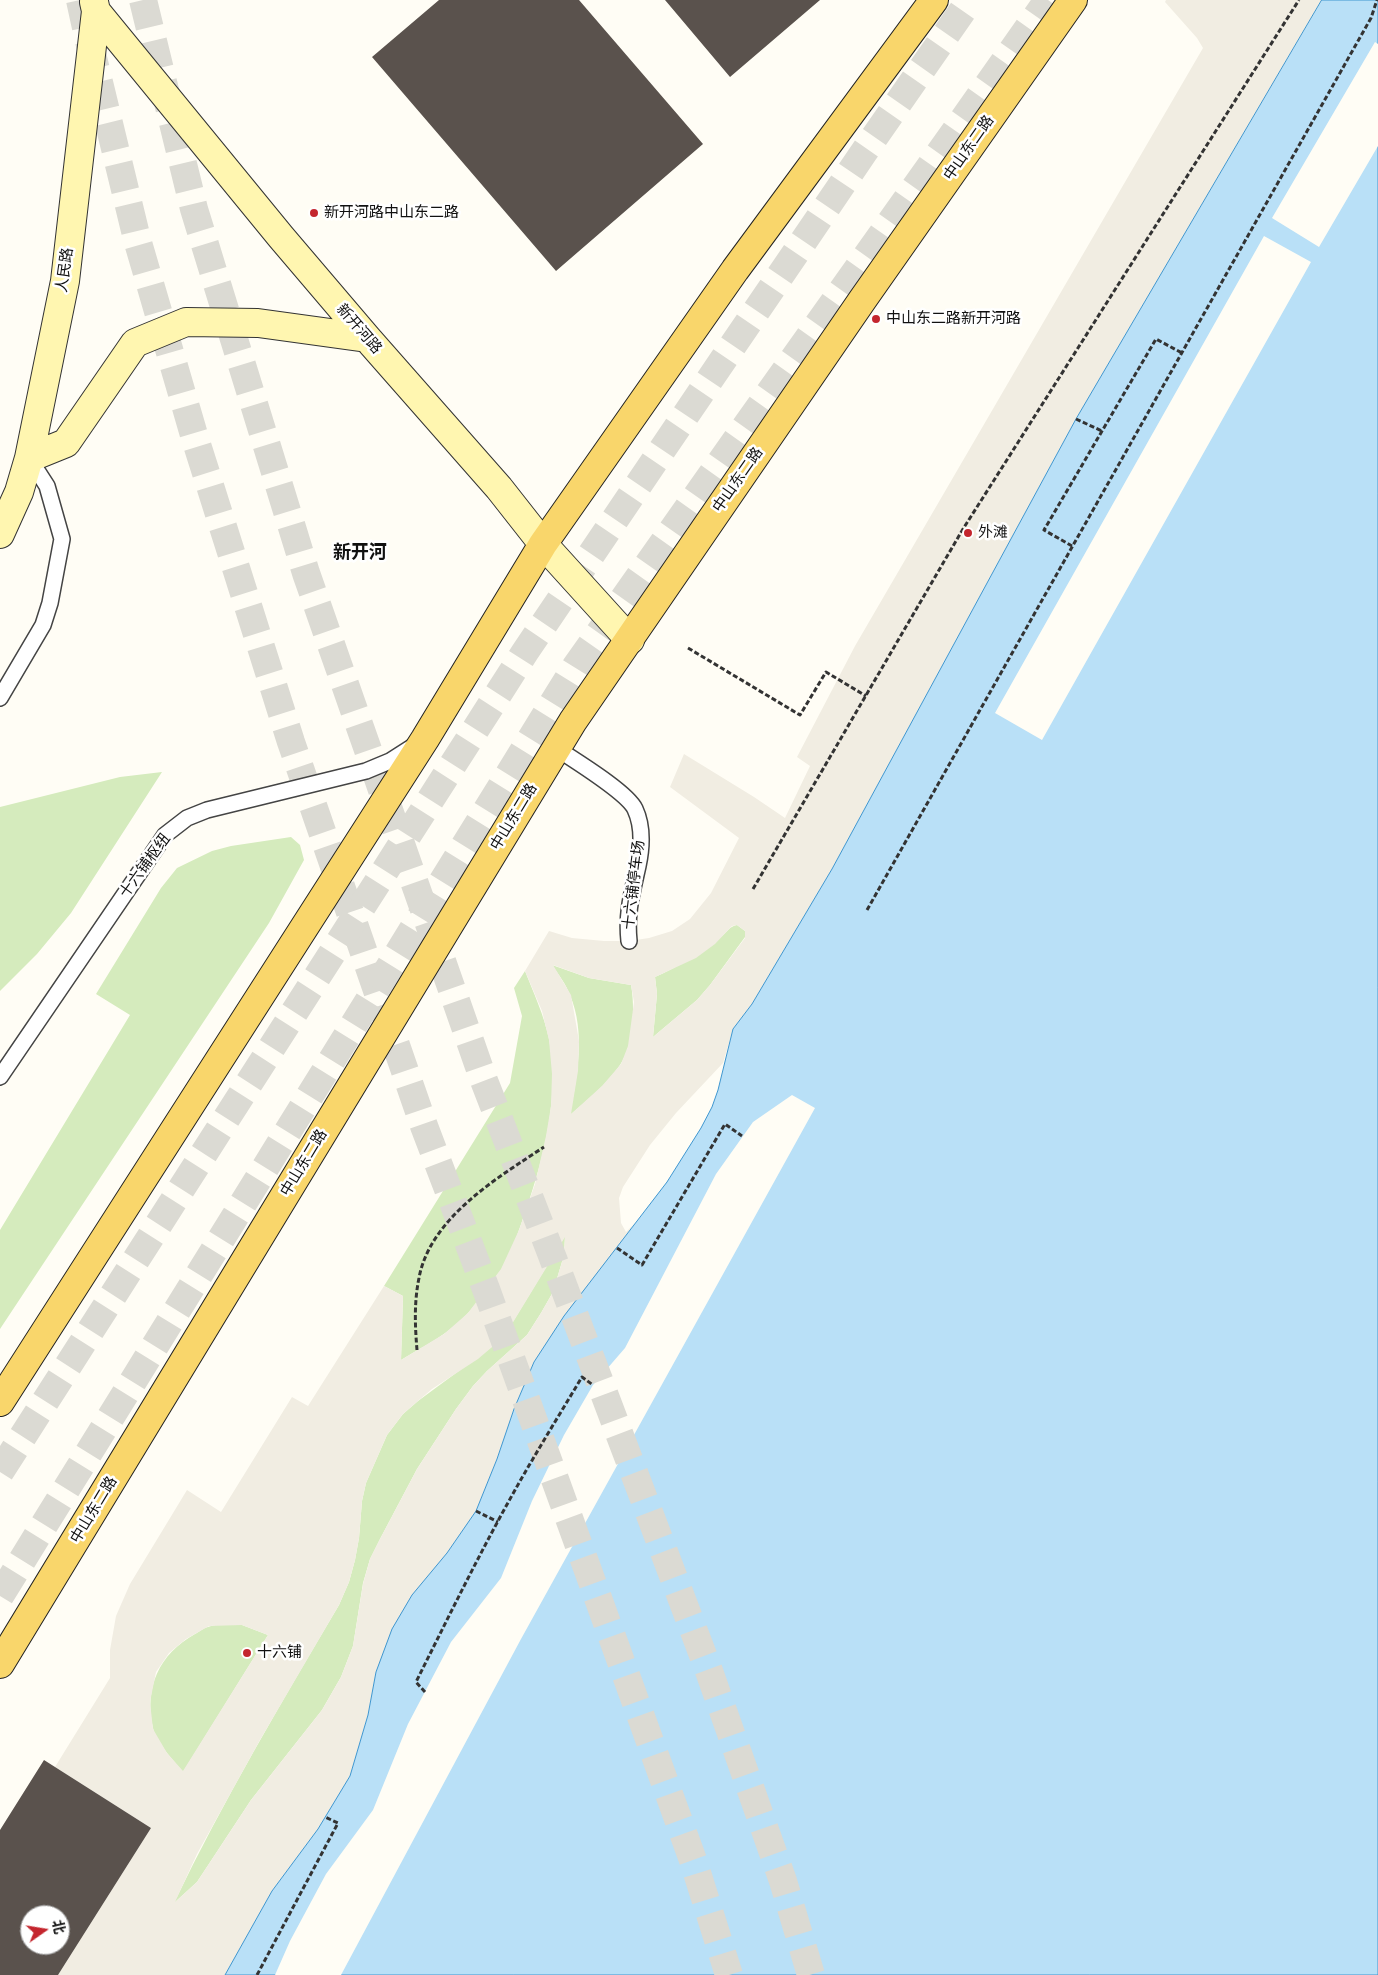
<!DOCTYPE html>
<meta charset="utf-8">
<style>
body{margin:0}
#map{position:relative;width:1378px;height:1975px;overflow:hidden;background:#fffdf5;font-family:Lora,"Noto Sans SC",serif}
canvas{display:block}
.north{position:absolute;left:20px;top:1905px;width:50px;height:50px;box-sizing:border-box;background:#fff;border:1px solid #a0a0a0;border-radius:50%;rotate:77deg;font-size:14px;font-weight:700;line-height:20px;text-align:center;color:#111}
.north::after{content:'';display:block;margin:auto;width:18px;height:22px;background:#c4262e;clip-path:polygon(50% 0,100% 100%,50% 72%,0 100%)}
</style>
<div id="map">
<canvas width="1378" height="1975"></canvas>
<div class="north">北</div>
</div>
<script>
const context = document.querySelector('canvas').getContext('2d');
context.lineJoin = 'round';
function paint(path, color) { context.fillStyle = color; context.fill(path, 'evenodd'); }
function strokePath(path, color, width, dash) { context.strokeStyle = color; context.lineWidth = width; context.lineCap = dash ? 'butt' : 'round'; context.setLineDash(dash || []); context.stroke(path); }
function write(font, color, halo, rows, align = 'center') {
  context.font = font + ' Lora,"Noto Sans SC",serif'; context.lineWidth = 5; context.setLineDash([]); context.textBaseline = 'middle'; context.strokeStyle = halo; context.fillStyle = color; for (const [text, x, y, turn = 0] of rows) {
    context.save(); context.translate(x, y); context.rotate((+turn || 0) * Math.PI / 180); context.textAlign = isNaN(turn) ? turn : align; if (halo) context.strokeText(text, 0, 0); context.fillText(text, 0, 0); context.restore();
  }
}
paint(new Path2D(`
 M 162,772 L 71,913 L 37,954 L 0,991 L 0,807 L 120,777 Z
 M 291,837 L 300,845 L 304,860 L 269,923 L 0,1329 L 0,1230 L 130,1015 L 96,994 L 161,888 L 177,868 L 212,851 L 231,846 Z
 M 737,925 L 745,931 L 745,937 L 710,985 L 697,1000 L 653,1037 L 657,994 L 655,977 C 679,967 698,953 719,938 C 726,934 729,926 737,925 Z
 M 552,965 L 589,978 L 631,985 C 635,1007 634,1045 620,1065 C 607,1084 588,1100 570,1115 C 577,1076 586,1033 570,995 C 566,984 558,974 552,965 Z
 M 525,971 C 534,994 544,1015 549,1039 C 560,1096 544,1157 526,1210 C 519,1230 512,1252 501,1270 C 491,1284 480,1299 469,1312 C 451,1333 424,1346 401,1360 L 403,1296 L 384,1286 L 510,1083 L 522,1016 L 514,988 Z
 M 565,1236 L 564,1255 L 553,1292 L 541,1313 L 527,1335 L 487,1371 L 473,1386 L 456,1409 L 417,1469 L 380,1539 L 370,1559 L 363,1583 L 353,1646 L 341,1677 L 322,1710 L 251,1800 L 197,1882 L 174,1903 C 223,1801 281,1703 339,1605 L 349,1582 L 355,1560 L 359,1538 L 362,1501 L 366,1483 L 387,1435 L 403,1414 L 418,1401 L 498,1342 L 512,1323 Z
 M 242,1625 L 268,1635 L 183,1772 C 173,1760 156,1742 153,1728 C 144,1688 159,1654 195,1634 C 199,1632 203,1628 208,1627 C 218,1623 232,1625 242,1625 Z`), '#d5ebbd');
paint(new Path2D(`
 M 1166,0 L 1322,0 L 1076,419 L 832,869 L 752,1004 L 733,1029 L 723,1063 L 676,1113 L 650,1145 L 623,1187 L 619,1198 L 621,1223 L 626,1232 L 635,1223 L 534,1362 L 514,1409 L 497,1459 L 476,1511 L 447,1553 L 376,1672 L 368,1715 L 350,1776 L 318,1829 L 272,1891 L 225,1975 L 58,1975 L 151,1828 L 55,1767 L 110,1678 L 110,1650 L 116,1616 L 130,1584 L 187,1490 L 221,1512 L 292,1397 L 308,1406 L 384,1286 L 403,1296 L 401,1360 L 444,1334 L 468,1313 L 501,1269 L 519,1230 L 535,1184 L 546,1136 L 551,1106 L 552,1074 L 549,1040 L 542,1011 L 525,971 L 549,931 L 572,938 L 604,941 L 629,941 L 649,938 L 672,931 L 690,919 L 711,893 L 739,838 L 670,787 L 684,754 L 754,797 L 785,818 L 810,766 L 797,757 L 855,646 L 1203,48 L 1197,38 L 1165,2 ZM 737,925 L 745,931 L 745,938 L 710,985 L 697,1000 L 653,1037 L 657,994 L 655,977 L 696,958 L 715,944 L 732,926 ZM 553,965 L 589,978 L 631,985 L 634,1002 L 628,1046 L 621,1064 L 602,1086 L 571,1114 L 578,1071 L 579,1041 L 571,995 ZM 565,1237 L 564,1255 L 553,1292 L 541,1313 L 527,1335 L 487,1371 L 473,1386 L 456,1409 L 417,1469 L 380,1539 L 370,1559 L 363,1584 L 353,1646 L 341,1677 L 322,1710 L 251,1800 L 197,1882 L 175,1902 L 197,1854 L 260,1740 L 339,1605 L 349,1582 L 355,1560 L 359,1538 L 362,1501 L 366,1483 L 387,1435 L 403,1414 L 418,1401 L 432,1389 L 478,1359 L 498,1342 L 512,1324 ZM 242,1625 L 268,1635 L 183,1771 L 167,1753 L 153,1729 L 150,1702 L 156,1672 L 169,1653 L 186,1639 L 209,1626 Z`), '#f1ede2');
const water = new Path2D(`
 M 1322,0 L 1378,0 L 1378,1975 L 225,1975 L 272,1891 L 318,1829 L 350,1776 L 368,1715 L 376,1672 L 392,1629 L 412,1595 L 447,1553 L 476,1511 L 497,1459 L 514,1409 L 534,1362 L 564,1316 L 667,1182 L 701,1128 L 712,1107 L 718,1090 L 733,1029 L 752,1004 L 832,869 L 1076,419 Z`);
paint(water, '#b9e0f7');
strokePath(water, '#3f96cf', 1);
paint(new Path2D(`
 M 1375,42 L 1378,44 L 1378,146 L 1319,247 L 1272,218 Z
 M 1264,236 L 1311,262 L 1042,740 L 995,713 Z
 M 792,1095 L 815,1108 L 521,1639 L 341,1975 L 275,1975 L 290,1941 L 326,1874 L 373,1810 L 408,1724 L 451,1642 L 501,1578 L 532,1501 L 564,1435 L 593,1385 L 625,1348 L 716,1174 L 753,1122 Z`), '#fffdf5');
paint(new Path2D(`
 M 439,0 L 579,0 L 703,144 L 556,271 L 372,57 Z
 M 665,0 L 820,0 L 730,77 Z
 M 44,1760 L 151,1828 L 58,1975 L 0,1975 L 0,1830 ZM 30,1915 L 60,1915 L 60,1945 L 30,1945 Z`), '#5a524d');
strokePath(new Path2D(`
 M 80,0 L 88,37 L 137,239 L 194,435 L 291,742 L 424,1126 L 486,1289 L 694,1863 L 729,1975
 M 143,0 L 194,209 L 306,573 L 483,1078 L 551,1253 L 709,1671 L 783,1881 L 811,1975`), '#dbdad3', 28, [28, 14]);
strokePath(new Path2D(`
 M 0,1472 L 525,652 L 864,152 L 970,0
 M 0,1596 L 576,666 L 1048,0`), '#dbdad3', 28, [28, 14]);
const lane = new Path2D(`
 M 0,698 L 43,625 L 50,603 L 62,539 L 47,486 L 29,458
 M 556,748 C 574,760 627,792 635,809 C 643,826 642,847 638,866 C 632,893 626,913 629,941
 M 0,1077 L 165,835 L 187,818 L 207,810 L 366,771 L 390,761 L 415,745`);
const secondary = new Path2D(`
 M 96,11 L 281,237 L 367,338 L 499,488 L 543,544 L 630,640
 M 29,458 L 66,443 L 135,343 L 186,322 L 258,323 L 367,338
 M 0,534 L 19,492 L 29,458 L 65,281 L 96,11 L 94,2`);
const primary = new Path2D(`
 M 0,1402 L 425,739 L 543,544 L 735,270 L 934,0
 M 0,1664 L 573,721 L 863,299 L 1073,0`);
strokePath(lane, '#444', 18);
strokePath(secondary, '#333', 30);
strokePath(primary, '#222', 30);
strokePath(new Path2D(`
 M 1076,419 L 1102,431
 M 1072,546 L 1044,530 L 1156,339 L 1182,353
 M 688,648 L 800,715 L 826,672 L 866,696
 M 753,889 L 963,529 L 1299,0
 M 867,910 L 1371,18 L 1377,0
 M 617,1248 L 642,1265 L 725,1124 L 742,1136
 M 417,1350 C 415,1326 414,1302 419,1278 C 430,1218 497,1178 544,1147
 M 476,1511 L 498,1522
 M 425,1692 L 416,1682 C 452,1610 487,1538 527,1469 C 545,1438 564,1407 582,1377 L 593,1385
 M 257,1975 L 338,1823 L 325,1817`), '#333', 3, [5, 2.5]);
strokePath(lane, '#fff', 15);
strokePath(secondary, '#fff6b0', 28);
strokePath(primary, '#f9d66b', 28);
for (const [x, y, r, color] of [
 [314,213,5,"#c4262e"],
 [876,319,5,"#c4262e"],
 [968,533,5,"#c4262e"],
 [247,1653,5,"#c4262e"]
]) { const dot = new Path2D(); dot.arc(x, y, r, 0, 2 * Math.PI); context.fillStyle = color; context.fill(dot); strokePath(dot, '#fff', 2); }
write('15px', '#111', '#fff', [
 ["中山东二路",969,148,-55],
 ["人民路",65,270,-82],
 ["新开河路",359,329,49],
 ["中山东二路",738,480,-55],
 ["中山东二路",514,817,-59],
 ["十六铺枢纽",145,866,-54],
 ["十六铺停车场",634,885,-83],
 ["中山东二路",304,1163,-59],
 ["中山东二路",94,1510,-59]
]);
write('15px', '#111', '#fff', [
 ["新开河路中山东二路",324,213],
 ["中山东二路新开河路",886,319],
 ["外滩",978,533],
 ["十六铺",257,1653]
], 'left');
write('bold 18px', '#111', '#fff', [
 ["新开河",360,553]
]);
</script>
